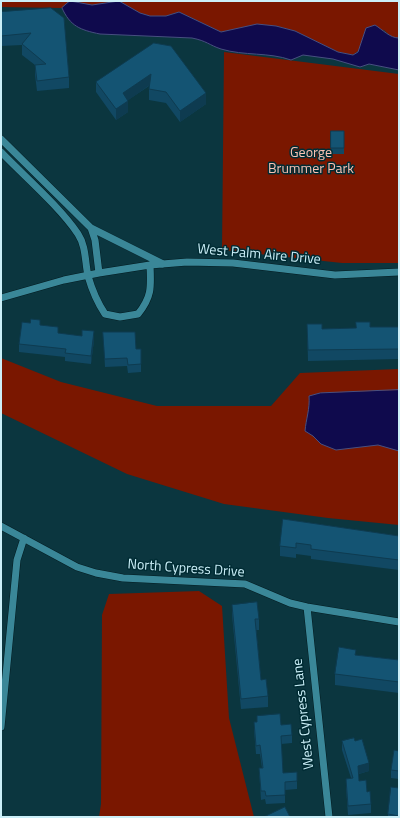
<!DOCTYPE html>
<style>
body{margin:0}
#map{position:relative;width:400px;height:818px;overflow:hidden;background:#0b363f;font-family:"Titillium Web",sans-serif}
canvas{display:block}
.frame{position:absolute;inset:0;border:2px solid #cbeff8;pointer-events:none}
</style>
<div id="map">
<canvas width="400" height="818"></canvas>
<div class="frame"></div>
</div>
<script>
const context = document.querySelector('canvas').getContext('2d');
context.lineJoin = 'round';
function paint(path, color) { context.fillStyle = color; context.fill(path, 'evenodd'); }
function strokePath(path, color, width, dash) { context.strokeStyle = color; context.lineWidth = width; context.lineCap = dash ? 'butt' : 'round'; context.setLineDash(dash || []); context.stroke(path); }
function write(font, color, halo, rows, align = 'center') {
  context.font = font + ' "Titillium Web",sans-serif'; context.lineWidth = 3; context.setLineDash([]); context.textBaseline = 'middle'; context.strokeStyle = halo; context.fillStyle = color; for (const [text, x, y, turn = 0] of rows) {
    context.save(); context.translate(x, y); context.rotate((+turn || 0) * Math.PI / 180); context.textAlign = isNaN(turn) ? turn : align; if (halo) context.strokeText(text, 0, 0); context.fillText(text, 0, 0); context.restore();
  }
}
paint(new Path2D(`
 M 1,1 L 70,1 L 62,8 L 1,7 Z
 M 70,1 L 399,1 L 399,38 L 391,37 L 384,30 L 353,55 L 338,52 L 295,31 L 276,26 L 241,28 L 221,32 L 179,12 L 166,16 L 150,16 L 140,13 L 119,1 L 92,5 Z
 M 224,52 L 399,74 L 399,263 L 342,263 L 222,250 Z
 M 1,358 L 61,382 L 157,406 L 271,406 L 300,373 L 399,369 L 399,525 L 328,518 L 224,504 L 127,474 L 1,413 Z
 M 199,591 L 222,606 L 229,718 L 254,817 L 99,817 L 101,804 L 102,615 L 109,594 Z`), '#7a1700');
const water = new Path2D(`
 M 70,1 L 92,5 L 119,1 L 140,13 L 150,16 L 166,16 L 179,12 L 221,32 L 257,24 L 276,26 L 295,31 L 338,52 L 353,55 L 358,52 L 366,28 L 375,25 C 383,30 390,38 399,38 L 399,70 L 369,64 L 360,67 L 333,59 L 303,55 L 291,60 C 269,52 244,56 221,49 C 209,45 207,41 192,38 L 100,34 C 80,30 70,26 62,8 Z
 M 399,390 L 399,451 L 378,445 L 336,450 L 321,444 L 313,436 L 305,431 C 306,419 310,409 309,396 L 320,393 Z`);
paint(water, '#0f0a4d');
strokePath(water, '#474f80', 1);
const street = new Path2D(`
 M 1,139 L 91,228 L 95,240 L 99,273
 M 1,152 C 24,176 60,207 78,234 C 86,246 85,262 88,276 C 92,290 97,302 105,314 L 120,317 L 138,314 C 152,297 151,287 150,265
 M 91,228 L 163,264
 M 1,298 L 64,280 L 99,273 L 150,265 L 187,262 L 233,263 L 335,275 L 399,272
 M 1,526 L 77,567 L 96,573 L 123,578 L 245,584 L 290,603 L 307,607 L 399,622
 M 307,607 L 329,817
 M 1,727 L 17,560 L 24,538`);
strokePath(street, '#041c21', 8);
strokePath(street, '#3a8798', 7);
paint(new Path2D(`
 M 51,8 L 69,77 L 69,88 L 37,91 L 35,75 L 35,65 L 22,55 L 22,45 L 1,46 L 1,12 Z
 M 154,43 L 206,104 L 180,122 L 166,103 L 149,100 L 149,86 L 128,100 L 128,112 L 116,120 L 96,92 L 96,82 Z
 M 331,131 L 344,131 L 344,154 L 331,154 Z
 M 307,324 L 322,329 L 399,327 L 399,359 L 308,361 Z
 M 40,325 L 58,333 L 94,340 L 91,364 L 65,361 L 65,357 L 19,352 L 19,344 Z
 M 103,332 L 136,349 L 141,364 L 141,372 L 128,373 L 127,366 L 105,367 Z
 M 283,519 L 399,536 L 399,570 L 311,559 L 311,556 L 296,554 L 296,558 L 280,556 L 280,546 Z
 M 232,605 L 259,619 L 259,630 L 256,630 L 261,680 L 268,696 L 268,707 L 241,709 L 232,615 Z
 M 356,655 L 399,660 L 399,693 L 335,685 L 335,674 Z
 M 257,716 L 281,725 L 292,735 L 292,743 L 281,744 L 283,773 L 297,781 L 297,789 L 285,790 L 285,803 L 266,804 L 265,799 L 261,800 L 259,768 L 262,768 L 260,754 L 256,754 L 254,730 L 254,722 L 257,722 Z
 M 342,741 L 355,741 L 369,771 L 359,774 L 359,781 L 367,792 L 371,804 L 371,813 L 348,815 L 346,787 L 346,779 L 351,778 L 342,750 Z
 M 399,748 L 399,779 L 391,778 L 391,770 L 399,751 Z
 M 399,788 L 399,817 L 388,817 L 388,814 Z`), '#114863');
paint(new Path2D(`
 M 151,74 L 151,84 L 123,104 L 123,93 Z
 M 206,93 L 206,104 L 180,122 L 180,111 Z
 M 128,101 L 128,112 L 116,120 L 116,109 Z
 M 94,331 L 94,340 L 91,364 L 91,356 Z
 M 369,763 L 369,771 L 358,774 L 358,766 Z`), '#0e3b50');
const building = new Path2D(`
 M 51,8 L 64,18 L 69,77 L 37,81 L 35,65 L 46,64 L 22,44 L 31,33 L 1,36 L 1,12 Z
 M 154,43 L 171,46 L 206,93 L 180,111 L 166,92 L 149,89 L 151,74 L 123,93 L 128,101 L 116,109 L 96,82 Z
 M 331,131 L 344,131 L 344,148 L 331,148 Z
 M 31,319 L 40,320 L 40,325 L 58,327 L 58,333 L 82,336 L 82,330 L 94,331 L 91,356 L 65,353 L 66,349 L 19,344 L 22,322 L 30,323 Z
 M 356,322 L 370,322 L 370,327 L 399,327 L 399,349 L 308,350 L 307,324 L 322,324 L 322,329 L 356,328 Z
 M 103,332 L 135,332 L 136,349 L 141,349 L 141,364 L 128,365 L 127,358 L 105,359 Z
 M 283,519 L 399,536 L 399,560 L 311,549 L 311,545 L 296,543 L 296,548 L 280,546 Z
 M 257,602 L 259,619 L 255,619 L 261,680 L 266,679 L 268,696 L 241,699 L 232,605 Z
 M 339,647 L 356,650 L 355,655 L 399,660 L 399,682 L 335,674 Z
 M 280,714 L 281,725 L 291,724 L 292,735 L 281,736 L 283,773 L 297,772 L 297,781 L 285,782 L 285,795 L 266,796 L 265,791 L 261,791 L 259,768 L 263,768 L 260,745 L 256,746 L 254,722 L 257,722 L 257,716 Z
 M 354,738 L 355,741 L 362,739 L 369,763 L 358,766 L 359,781 L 366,780 L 367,792 L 370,791 L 371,804 L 348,806 L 346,779 L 353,778 L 342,741 Z
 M 399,748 L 399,771 L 391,770 L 394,750 L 399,751 Z
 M 391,787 L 399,788 L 399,816 L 388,814 Z
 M 285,807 L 290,817 L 264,817 Z`);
paint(building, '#145473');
strokePath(building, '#0e3b50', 1);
write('14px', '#fbc2b3', '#002c34', [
 ["George",311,154],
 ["Brummer Park",311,170]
]);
write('14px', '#cbeff8', '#002c34', [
 ["West Palm Aire Drive",259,255,5],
 ["North Cypress Drive",186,569,4],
 ["West Cypress Lane",304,714,-96]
]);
</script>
